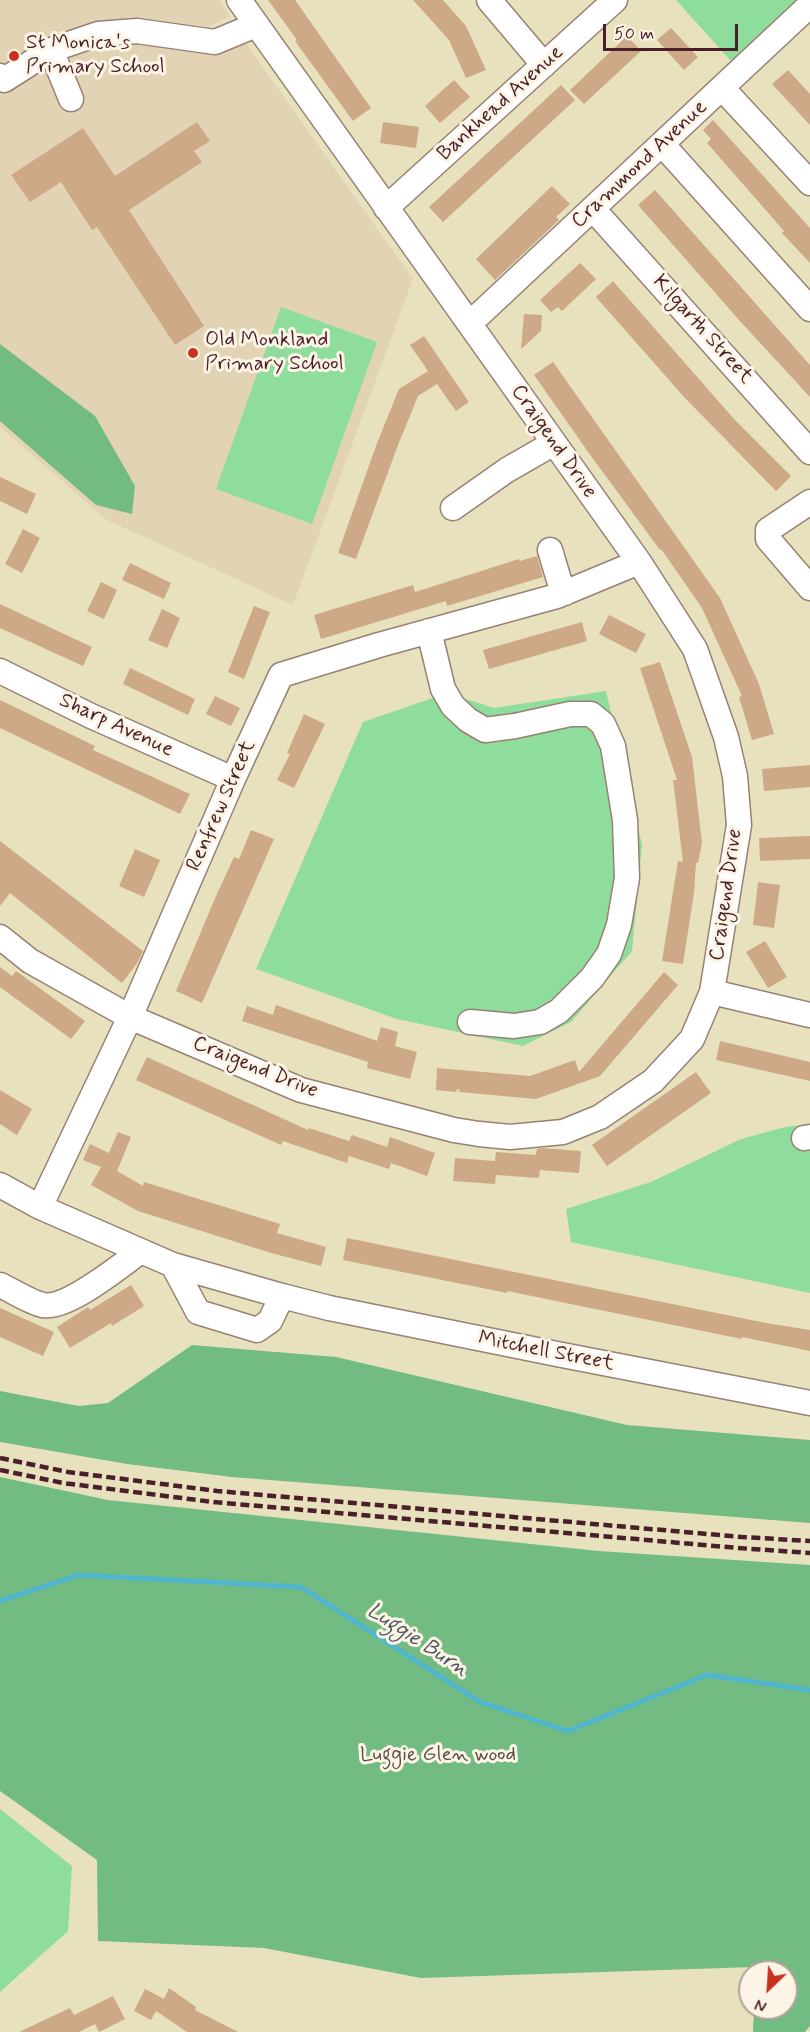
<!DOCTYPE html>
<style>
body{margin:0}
#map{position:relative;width:810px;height:2032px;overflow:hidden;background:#e8e1be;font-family:Mynerve,sans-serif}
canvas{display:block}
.north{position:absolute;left:738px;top:1960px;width:60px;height:60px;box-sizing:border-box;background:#fcf5e5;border:2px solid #b59f9b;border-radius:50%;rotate:205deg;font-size:16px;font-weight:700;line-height:24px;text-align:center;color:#4a1f2b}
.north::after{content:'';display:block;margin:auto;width:21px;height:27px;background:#c8321e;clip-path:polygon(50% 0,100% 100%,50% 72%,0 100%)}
.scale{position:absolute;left:603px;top:24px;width:135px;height:27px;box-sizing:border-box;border:3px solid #4a1f2b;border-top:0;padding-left:8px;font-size:18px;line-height:21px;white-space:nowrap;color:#4a1f2b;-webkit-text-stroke:4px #fcf5e5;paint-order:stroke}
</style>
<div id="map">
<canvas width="810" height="2032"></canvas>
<div class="north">N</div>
<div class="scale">50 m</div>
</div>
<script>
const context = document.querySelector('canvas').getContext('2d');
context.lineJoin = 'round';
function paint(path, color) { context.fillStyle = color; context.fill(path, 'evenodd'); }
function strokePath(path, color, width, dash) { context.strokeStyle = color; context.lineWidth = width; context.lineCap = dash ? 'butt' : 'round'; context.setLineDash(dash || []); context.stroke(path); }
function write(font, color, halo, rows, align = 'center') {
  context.font = font + ' Mynerve,sans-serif'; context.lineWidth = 6; context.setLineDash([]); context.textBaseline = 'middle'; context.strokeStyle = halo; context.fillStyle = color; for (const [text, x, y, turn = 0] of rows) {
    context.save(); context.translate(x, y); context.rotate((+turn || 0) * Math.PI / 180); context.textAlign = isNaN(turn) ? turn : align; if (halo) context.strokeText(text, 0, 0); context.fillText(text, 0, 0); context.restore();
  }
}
paint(new Path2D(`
 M 0,0 L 219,0 L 230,16 L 209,27 L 142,18 L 90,23 L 56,33 L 0,78 Z
 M 146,40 L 245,42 L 413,279 L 293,605 L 107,520 L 0,427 L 0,95 L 38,70 L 60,71 L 72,55 Z`), '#e1d3b4');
paint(new Path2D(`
 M 676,0 L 796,0 L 731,61 Z
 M 281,307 L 377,342 L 312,524 L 216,489 Z
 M 606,691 L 642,845 L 632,951 L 571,1022 L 523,1046 L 397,1019 L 256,969 L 363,722 L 447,693 L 494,708 Z
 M 810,1124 L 810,1293 L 571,1242 L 566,1209 L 651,1182 L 741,1139 L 785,1127 Z
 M 0,1809 L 72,1866 L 68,1931 L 0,1992 Z`), '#8edd9c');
paint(new Path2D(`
 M 0,344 L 95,416 L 135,486 L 132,514 L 96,505 L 0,421 Z
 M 192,1345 L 336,1357 L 627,1425 L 810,1440 L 810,1523 L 232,1477 L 127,1464 L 0,1442 L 0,1391 L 79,1406 L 108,1403 Z
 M 0,1477 L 108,1500 L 599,1551 L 810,1565 L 810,2026 L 805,2032 L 753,2032 L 754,2008 L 786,2008 L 786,1972 L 754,1972 L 754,1967 L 421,1978 L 264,1948 L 98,1941 L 97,1860 L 0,1791 Z`), '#72bc84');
strokePath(new Path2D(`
 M 0,1601 L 79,1575 L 301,1587 L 480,1702 L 568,1731 L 707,1675 L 810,1690`), '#50b5cf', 5);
paint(new Path2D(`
 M 268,0 L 295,0 L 371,108 L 353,121 L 295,41 L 297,40 Z
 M 413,0 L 443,0 L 466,26 L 486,70 L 466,78 L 449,40 Z
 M 671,28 L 698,57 L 684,70 L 657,40 Z
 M 627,36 L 641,51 L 584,104 L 570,90 Z
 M 788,70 L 810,94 L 810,125 L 772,84 Z
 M 454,80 L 470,97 L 440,123 L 425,106 Z
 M 561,85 L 575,100 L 443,222 L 429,207 Z
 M 713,120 L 810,228 L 810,263 L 782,233 L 784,231 L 707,143 L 711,139 L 703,130 Z
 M 197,122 L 210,141 L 194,151 L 202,162 L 129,210 L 204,326 L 175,345 L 97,227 L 92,230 L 61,182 L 30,202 L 11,175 L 83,128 L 115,176 Z
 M 383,122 L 419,127 L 416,148 L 380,143 Z
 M 552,186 L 570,204 L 556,217 L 559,220 L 495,280 L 476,259 Z
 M 655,190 L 810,365 L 810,397 L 739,320 L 638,205 Z
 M 580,263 L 596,279 L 562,311 L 558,307 L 551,312 L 540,300 Z
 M 613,281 L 734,419 L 791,476 L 776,491 L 684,397 L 596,297 Z
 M 524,314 L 542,315 L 541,331 L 521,349 Z
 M 424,336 L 469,402 L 456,411 L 437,384 L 418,396 L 398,445 L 356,559 L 338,553 L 377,443 L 399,389 L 428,371 L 410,345 Z
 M 553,362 L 720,598 L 759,684 L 774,734 L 752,740 L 739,697 L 742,696 L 702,608 L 661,549 L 660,550 L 591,456 L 534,375 Z
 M 0,477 L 36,494 L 27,514 L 0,501 Z
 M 23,529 L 40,538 L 22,573 L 5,564 Z
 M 537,556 L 543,577 L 447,606 L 446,601 L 321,639 L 314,615 L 413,585 L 415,592 L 519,559 L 520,561 Z
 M 130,563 L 171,583 L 164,599 L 122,580 Z
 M 101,582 L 117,590 L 104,619 L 87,611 Z
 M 0,604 L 92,647 L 83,666 L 0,628 Z
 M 254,606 L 270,612 L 244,679 L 228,672 Z
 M 162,609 L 180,618 L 167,648 L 148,640 Z
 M 609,615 L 646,634 L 636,653 L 599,634 Z
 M 582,622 L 587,641 L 489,669 L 483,650 Z
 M 660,662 L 692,757 L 702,843 L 698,863 L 696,863 L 694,893 L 683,964 L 662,961 L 678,861 L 683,862 L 673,780 L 677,780 L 640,668 Z
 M 130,668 L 195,699 L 188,715 L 123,684 Z
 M 215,696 L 240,708 L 231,726 L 206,714 Z
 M 0,700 L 95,746 L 93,750 L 190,794 L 180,814 L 0,728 Z
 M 304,714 L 325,724 L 294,788 L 277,780 L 290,754 L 287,753 Z
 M 810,765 L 810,787 L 764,791 L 762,769 Z
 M 251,830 L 274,839 L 202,1003 L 176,991 L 216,896 L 234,857 L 239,859 Z
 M 810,836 L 810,859 L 760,861 L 759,838 Z
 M 0,841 L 143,951 L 138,962 L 122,983 L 10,893 L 0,906 Z
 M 135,849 L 160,860 L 144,897 L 119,886 Z
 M 758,882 L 780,885 L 774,928 L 753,925 Z
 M 765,941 L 787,977 L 768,988 L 746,952 Z
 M 0,967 L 12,976 L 16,971 L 85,1021 L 71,1039 L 0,987 Z
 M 664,972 L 678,985 L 600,1076 L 536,1099 L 459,1092 L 460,1090 L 457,1089 L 456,1092 L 436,1090 L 437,1068 L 530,1076 L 575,1060 L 579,1072 Z
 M 276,1005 L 377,1041 L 381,1027 L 398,1032 L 395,1046 L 417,1052 L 410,1079 L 367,1068 L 368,1062 L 242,1021 L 247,1006 L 273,1015 Z
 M 720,1041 L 810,1062 L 810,1081 L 716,1060 Z
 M 147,1057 L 308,1130 L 309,1128 L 349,1141 L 352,1135 L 387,1147 L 390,1137 L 435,1153 L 427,1176 L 391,1163 L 389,1169 L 349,1156 L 347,1163 L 283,1141 L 281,1145 L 136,1080 Z
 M 696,1072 L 711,1093 L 607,1166 L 592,1145 Z
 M 0,1090 L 32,1109 L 17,1135 L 0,1124 Z
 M 118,1132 L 131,1137 L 117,1171 L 143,1186 L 144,1182 L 280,1224 L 277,1233 L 326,1247 L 321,1266 L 271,1253 L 138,1211 L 91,1185 L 101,1167 L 83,1160 L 90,1144 L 109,1153 Z
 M 541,1148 L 581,1151 L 579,1173 L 540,1170 L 539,1178 L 496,1175 L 495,1184 L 453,1181 L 455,1158 L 495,1161 L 496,1152 L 536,1155 L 537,1149 Z
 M 347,1238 L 766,1323 L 810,1330 L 810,1351 L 742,1337 L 742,1339 L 507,1291 L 507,1293 L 343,1260 Z
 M 131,1285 L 144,1306 L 112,1326 L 111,1323 L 70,1348 L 57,1327 L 88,1307 L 90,1310 Z
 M 0,1308 L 54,1332 L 43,1356 L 0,1337 Z
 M 169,1988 L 196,2007 L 195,2010 L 238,2032 L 187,2032 L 156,2011 L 151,2020 L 134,2011 L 145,1989 L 164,1999 Z
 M 113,1996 L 125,2019 L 99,2032 L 95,2024 L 79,2032 L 19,2032 L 70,2008 L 74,2015 Z`), '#cda987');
const minor = new Path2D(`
 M 489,0 L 544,65
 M 51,50 L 71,99
 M 0,76 L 4,80 L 51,50 L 98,34 L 137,31 L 215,42 L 256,25
 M 722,88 L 810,183
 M 662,144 L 810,309
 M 386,208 L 615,0
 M 593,209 L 810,452
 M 468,322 L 480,314 L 810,5
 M 810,502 L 768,530 L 768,539 L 810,588
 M 453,508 L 507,470 L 554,443
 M 550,550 L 559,580 L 565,593
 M 429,631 L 443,689 L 453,706 L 468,720 L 485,730 L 515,726 L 570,714 L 591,714 L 603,724 L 613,746 L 625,820 L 627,878 L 619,925 L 609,954 L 592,978 L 559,1011 L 540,1022 L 514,1026 L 470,1022
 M 0,671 L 91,716 L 233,779
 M 0,937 L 30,961 L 130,1017 L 301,1090 L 454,1130 L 479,1134 L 510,1137 L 563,1132 L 600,1117 L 653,1081 L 692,1039 L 712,992 L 739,825 L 735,776 L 726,737 L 695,649 L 639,562 L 239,0
 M 712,992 L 810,1015
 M 804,1138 L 810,1137
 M 0,1185 L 40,1207 L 173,1265 L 282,1296 L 329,1308 L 562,1355 L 810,1403
 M 40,1207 L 130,1017 L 233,779 L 281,675 L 379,645 L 557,596 L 639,562
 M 173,1265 L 198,1312 L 257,1330 L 270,1321 L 282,1296
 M 0,1285 C 13,1291 30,1302 43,1305 C 67,1310 121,1265 141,1251`);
strokePath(minor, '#998074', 27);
strokePath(minor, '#fff', 24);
strokePath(new Path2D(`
 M 0,1458 L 68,1472 L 217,1491 L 742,1537 L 810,1541
 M 0,1470 L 63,1483 L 213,1502 L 738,1548 L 810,1553`), '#4a1f2b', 4.5, [9, 4.5]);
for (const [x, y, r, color] of [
 [14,56,6,"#c8321e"],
 [193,353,6,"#c8321e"]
]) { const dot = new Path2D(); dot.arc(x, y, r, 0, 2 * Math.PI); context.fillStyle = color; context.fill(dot); strokePath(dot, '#fcf5e5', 2); }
write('21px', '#4a1f2b', '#fcf5e5', [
 ["St Monica's",26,44],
 ["Primary School",26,68],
 ["Old Monkland",205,341],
 ["Primary School",205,365]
], 'left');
write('21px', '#4a1f2b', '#fcf5e5', [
 ["Bankhead Avenue",501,104,-42],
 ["Crammond Avenue",640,165,-43],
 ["Kilgarth Street",702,330,48],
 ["Craigend Drive",553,442,55],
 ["Sharp Avenue",116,726,25],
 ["Renfrew Street",222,806,-66],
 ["Craigend Drive",727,895,-82],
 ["Craigend Drive",255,1068,22],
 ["Mitchell Street",546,1352,11]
]);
write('21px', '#5b4e47', '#fcf5e5', [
 ["Luggie Glen wood",438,1756]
]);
write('italic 22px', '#4c5464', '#fcf5e5', [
 ["Luggie Burn",417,1641,33]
]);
</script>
